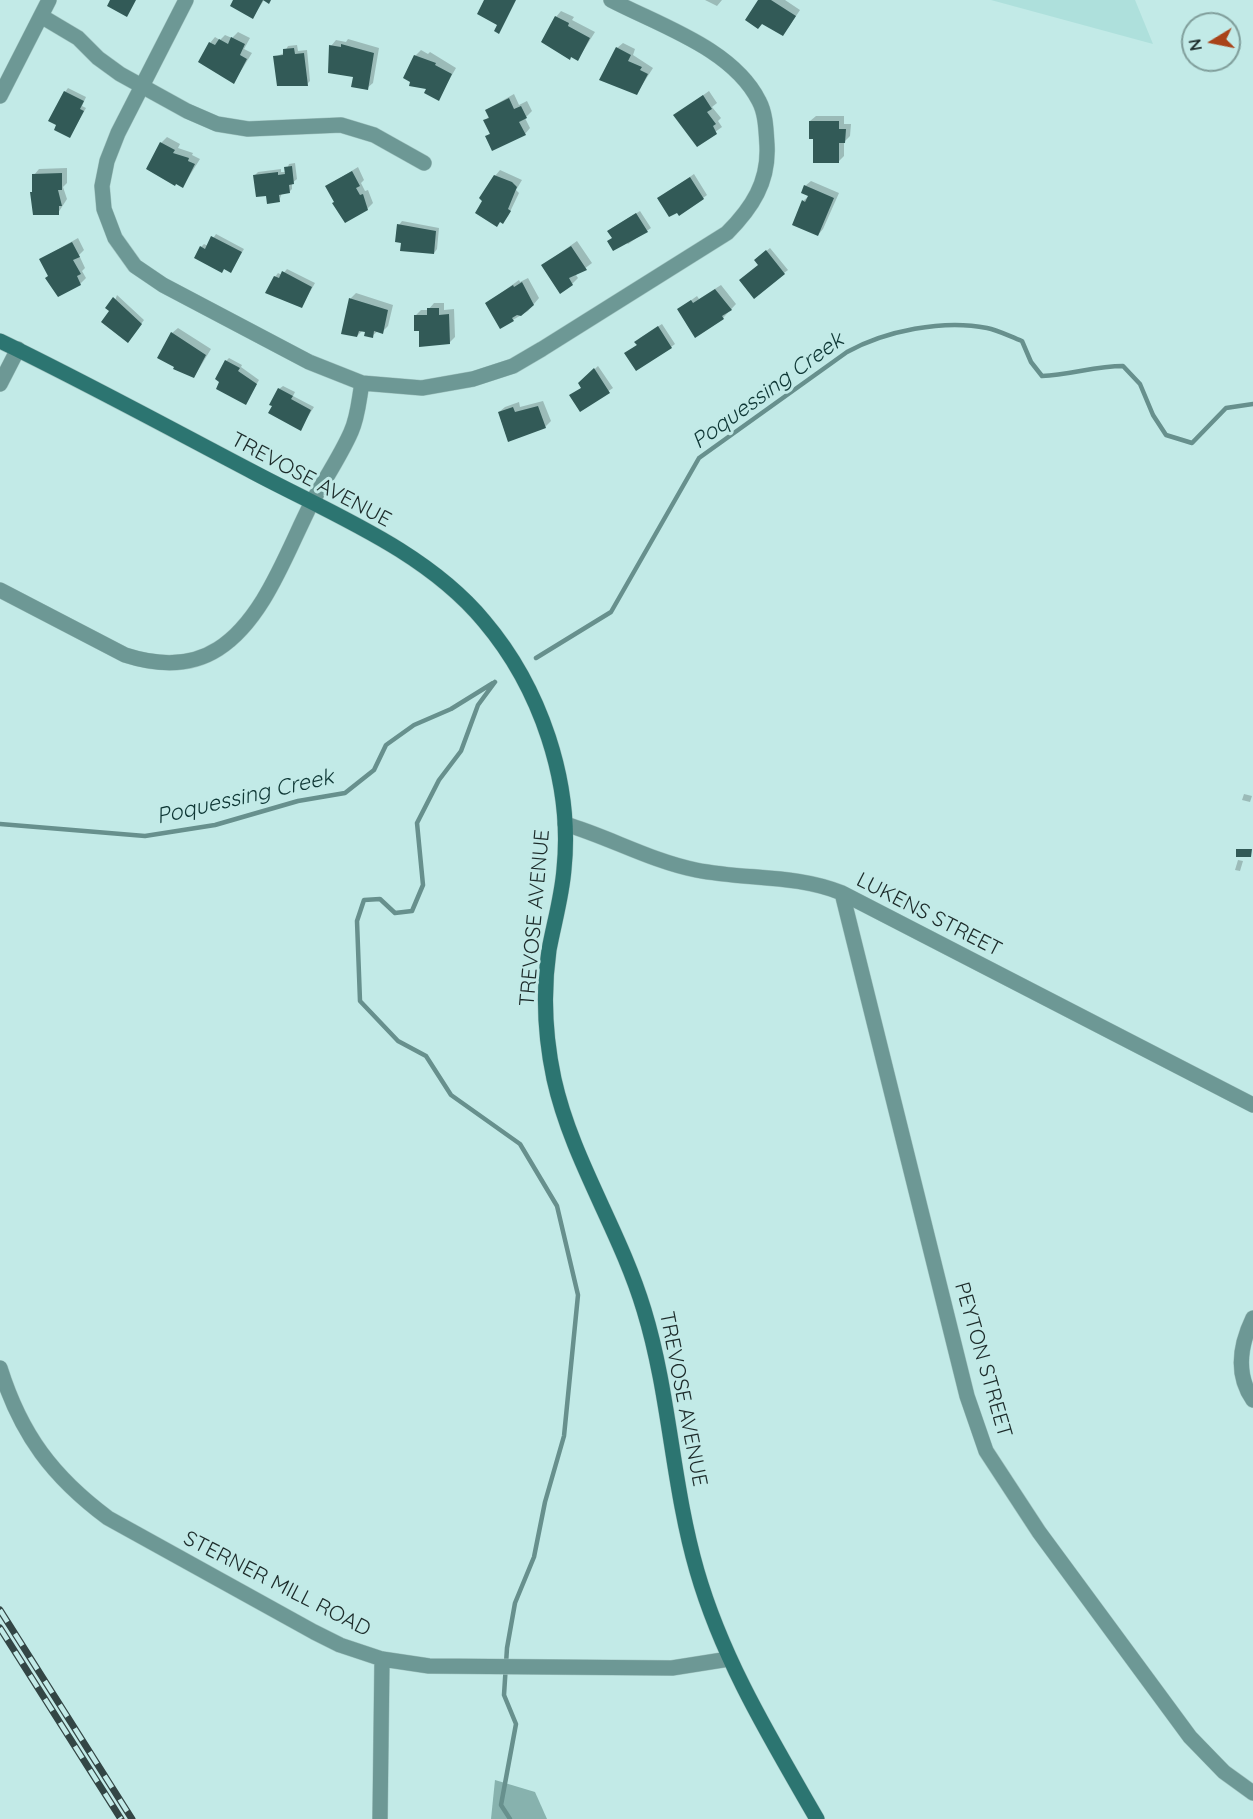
<!DOCTYPE html>
<style>
body{margin:0}
#map{position:relative;width:1253px;height:1819px;overflow:hidden;background:#c2eae7;font-family:Quicksand,sans-serif}
canvas{display:block}
.north{position:absolute;left:1181px;top:12px;width:60px;height:60px;box-sizing:border-box;background:#c2eae7;border:2px solid #809e9b;border-radius:50%;rotate:260deg;font-size:16px;font-weight:700;line-height:24px;text-align:center;color:#1c2b2a}
.north::after{content:'';display:block;margin:auto;width:21px;height:27px;background:#a94319;clip-path:polygon(50% 0,100% 100%,50% 72%,0 100%)}
</style>
<div id="map">
<canvas width="1253" height="1819"></canvas>
<div class="north">N</div>
</div>
<script>
const context = document.querySelector('canvas').getContext('2d');
context.lineJoin = 'round';
function paint(path, color) { context.fillStyle = color; context.fill(path, 'evenodd'); }
function strokePath(path, color, width, dash) { context.strokeStyle = color; context.lineWidth = width; context.lineCap = dash ? 'butt' : 'round'; context.setLineDash(dash || []); context.stroke(path); }
function write(font, color, halo, rows, align = 'center') {
  context.font = font + ' Quicksand,sans-serif'; context.lineWidth = 6; context.setLineDash([]); context.textBaseline = 'middle'; context.strokeStyle = halo; context.fillStyle = color; for (const [text, x, y, turn = 0] of rows) {
    context.save(); context.translate(x, y); context.rotate((+turn || 0) * Math.PI / 180); context.textAlign = isNaN(turn) ? turn : align; if (halo) context.strokeText(text, 0, 0); context.fillText(text, 0, 0); context.restore();
  }
}
paint(new Path2D(`
 M 991,0 L 1135,0 L 1153,44 Z`), '#aee0dc');
paint(new Path2D(`
 M 495,1780 L 535,1792 L 547,1819 L 491,1819 Z`), '#87b2ae');
paint(new Path2D(`
 M 235,0 L 264,0 L 253,17 Z
 M 705,0 L 722,0 L 717,6 Z
 M 759,0 L 785,0 L 800,10 L 788,28 L 763,23 Z
 M 561,11 L 574,17 L 572,20 L 595,32 L 578,59 L 556,17 Z
 M 238,32 L 250,38 L 244,49 L 252,53 L 234,82 L 210,43 L 215,37 L 220,40 L 225,35 L 232,38 Z
 M 348,39 L 379,48 L 373,83 L 367,88 L 331,46 L 336,40 L 346,42 Z
 M 623,43 L 635,49 L 633,55 L 653,68 L 637,93 L 617,48 Z
 M 297,45 L 298,51 L 307,50 L 310,81 L 307,84 L 275,57 L 284,53 L 288,46 Z
 M 421,50 L 428,54 L 430,52 L 456,68 L 438,99 L 428,88 L 415,56 Z
 M 68,88 L 86,97 L 82,106 L 86,108 L 70,136 L 65,92 Z
 M 709,91 L 717,103 L 712,107 L 721,118 L 718,121 L 722,127 L 697,145 L 675,115 Z
 M 514,94 L 519,105 L 527,101 L 532,111 L 525,118 L 530,128 L 525,134 L 487,136 L 491,132 L 485,120 L 490,116 L 486,110 Z
 M 816,116 L 844,116 L 844,124 L 851,124 L 850,136 L 844,142 L 844,156 L 838,162 L 814,138 L 810,121 Z
 M 167,137 L 180,144 L 178,148 L 193,153 L 192,155 L 200,159 L 183,186 L 161,143 Z
 M 295,163 L 297,179 L 292,183 L 292,189 L 289,192 L 282,193 L 279,201 L 267,195 L 255,175 L 258,172 L 281,169 L 281,172 L 286,172 L 289,164 Z
 M 358,167 L 364,180 L 361,183 L 365,191 L 368,190 L 373,203 L 367,209 L 327,186 Z
 M 67,168 L 67,183 L 63,187 L 67,199 L 58,213 L 34,191 L 34,175 L 39,169 Z
 M 500,170 L 522,180 L 516,190 L 519,193 L 508,216 L 503,222 L 495,176 Z
 M 694,174 L 707,195 L 703,198 L 659,198 Z
 M 811,181 L 839,193 L 823,229 L 818,235 L 803,201 L 810,195 L 805,186 Z
 M 640,211 L 651,228 L 628,244 L 612,228 Z
 M 402,221 L 439,228 L 437,249 L 434,253 L 399,225 Z
 M 216,234 L 244,249 L 231,271 L 201,247 L 204,244 L 208,246 Z
 M 78,238 L 84,250 L 79,255 L 85,268 L 82,271 L 86,278 L 80,284 L 49,275 L 41,259 Z
 M 577,241 L 592,263 L 576,275 L 578,278 L 572,284 L 560,291 L 543,265 Z
 M 770,248 L 788,270 L 784,273 L 760,265 L 759,257 Z
 M 287,269 L 315,283 L 302,306 L 275,277 L 278,273 L 282,275 Z
 M 528,278 L 539,298 L 528,311 L 501,327 L 487,303 L 519,280 L 520,282 Z
 M 721,285 L 736,304 L 723,318 L 679,309 L 697,296 L 699,299 Z
 M 356,293 L 393,305 L 388,326 L 382,332 L 378,331 L 372,336 L 363,330 L 357,336 L 343,333 L 351,298 Z
 M 117,295 L 144,320 L 131,338 L 111,311 Z
 M 434,303 L 444,303 L 444,310 L 454,309 L 455,337 L 449,343 L 420,329 L 415,316 L 421,310 L 428,310 Z
 M 662,324 L 675,344 L 671,347 L 626,353 L 638,344 L 640,338 Z
 M 178,328 L 211,349 L 194,377 L 172,333 Z
 M 229,358 L 242,365 L 241,367 L 259,380 L 246,403 L 226,361 Z
 M 598,366 L 613,388 L 581,410 L 583,387 L 580,383 Z
 M 283,386 L 295,392 L 293,396 L 314,407 L 300,429 L 279,389 Z
 M 543,401 L 551,421 L 545,427 L 499,412 L 505,407 L 519,402 L 520,407 Z
 M 1244,794 L 1252,796 L 1250,802 L 1242,800 Z
 M 1238,860 L 1243,861 L 1240,871 L 1235,870 Z`), '#0003');
strokePath(new Path2D(`
 M 536,658 L 611,612 L 699,458 L 847,352 C 885,331 943,319 987,328 C 998,330 1011,337 1022,341 L 1031,362 L 1042,376 C 1070,375 1095,366 1123,366 L 1140,384 L 1153,415 L 1166,435 L 1192,443 L 1226,408 L 1253,404
 M 495,682 L 478,705 L 461,751 L 439,780 L 417,823 L 423,885 L 412,911 L 395,913 L 380,899 L 364,900 L 357,921 L 360,1001 L 398,1041 L 426,1056 L 451,1095 L 520,1144 L 557,1206 L 578,1295 L 564,1436 L 545,1502 L 534,1557 L 515,1603 L 507,1648 L 504,1695 L 516,1724 L 501,1805 L 510,1819
 M 0,824 L 145,836 L 215,825 L 298,801 L 345,793 L 374,770 L 386,745 L 414,725 L 451,709 L 493,683`), '#67908d', 4.5);
paint(new Path2D(`
 M 110,0 L 136,0 L 127,17 L 107,6 Z
 M 233,0 L 271,0 L 269,4 L 263,0 L 253,19 L 230,6 Z
 M 484,0 L 516,0 L 499,34 L 494,31 L 497,25 L 477,14 Z
 M 758,0 L 771,0 L 796,16 L 783,36 L 762,24 L 758,29 L 745,20 Z
 M 555,16 L 569,23 L 568,26 L 590,38 L 578,61 L 571,57 L 570,60 L 541,42 Z
 M 231,37 L 245,44 L 240,55 L 247,59 L 234,84 L 198,62 L 209,42 L 215,45 L 219,39 L 228,44 Z
 M 341,44 L 374,53 L 368,90 L 351,87 L 353,77 L 328,73 L 329,45 L 341,47 Z
 M 616,47 L 631,55 L 628,61 L 642,67 L 640,70 L 648,74 L 637,95 L 599,80 Z
 M 294,48 L 295,54 L 304,53 L 308,86 L 277,86 L 273,56 L 283,55 L 283,49 Z
 M 414,55 L 436,63 L 435,65 L 452,74 L 439,101 L 424,93 L 426,89 L 409,86 L 410,82 L 403,78 Z
 M 64,91 L 84,101 L 80,109 L 84,111 L 70,138 L 54,130 L 56,125 L 48,121 Z
 M 703,95 L 712,109 L 707,112 L 716,124 L 713,126 L 717,134 L 697,147 L 673,115 Z
 M 509,98 L 514,109 L 521,106 L 527,118 L 519,122 L 526,135 L 492,151 L 485,136 L 490,134 L 483,120 L 489,118 L 485,110 Z
 M 809,121 L 839,121 L 839,129 L 846,129 L 845,143 L 839,143 L 839,163 L 813,163 L 813,139 L 809,139 Z
 M 160,142 L 175,150 L 173,153 L 189,158 L 188,161 L 195,164 L 183,188 L 176,184 L 175,186 L 146,169 Z
 M 292,166 L 294,184 L 289,185 L 290,193 L 279,195 L 280,202 L 267,204 L 266,196 L 256,197 L 253,175 L 278,172 L 278,175 L 285,174 L 284,167 Z
 M 352,171 L 360,186 L 356,188 L 360,195 L 363,194 L 368,210 L 345,223 L 332,203 L 334,202 L 325,186 Z
 M 62,173 L 62,190 L 58,190 L 62,206 L 59,206 L 59,215 L 33,215 L 30,192 L 32,192 L 32,174 Z
 M 494,175 L 512,182 L 517,187 L 508,209 L 511,211 L 503,224 L 500,222 L 497,227 L 475,213 L 482,201 L 479,198 Z
 M 690,177 L 704,199 L 679,216 L 677,213 L 669,217 L 657,198 Z
 M 804,185 L 834,198 L 818,236 L 792,225 L 802,200 L 805,202 L 808,196 L 801,193 Z
 M 636,213 L 648,232 L 613,251 L 607,241 L 612,238 L 607,231 Z
 M 397,224 L 436,231 L 434,254 L 400,251 L 401,243 L 395,242 Z
 M 211,236 L 242,252 L 231,273 L 224,269 L 222,273 L 194,258 L 200,246 L 205,249 Z
 M 72,242 L 80,257 L 73,260 L 81,274 L 77,276 L 81,285 L 58,297 L 45,278 L 48,276 L 39,259 Z
 M 571,246 L 587,270 L 569,278 L 573,285 L 560,294 L 541,265 Z
 M 766,250 L 785,274 L 754,299 L 739,280 L 758,265 L 754,260 Z
 M 282,271 L 312,287 L 302,308 L 265,293 L 274,276 L 279,278 Z
 M 522,282 L 534,305 L 521,316 L 517,315 L 512,318 L 514,321 L 500,329 L 485,303 L 513,285 L 514,287 Z
 M 715,289 L 732,310 L 722,316 L 724,319 L 695,338 L 677,309 L 691,300 L 693,303 Z
 M 113,297 L 142,324 L 128,343 L 101,322 L 109,311 L 105,308 Z
 M 349,298 L 388,310 L 383,334 L 374,331 L 373,338 L 364,336 L 365,332 L 359,331 L 357,337 L 341,334 Z
 M 427,308 L 439,308 L 439,315 L 449,314 L 450,344 L 419,347 L 419,331 L 414,331 L 414,315 L 427,315 Z
 M 658,326 L 672,348 L 636,371 L 624,353 L 637,345 L 634,342 Z
 M 171,332 L 206,355 L 194,378 L 173,369 L 174,367 L 157,358 Z
 M 225,360 L 240,368 L 238,371 L 257,384 L 246,405 L 216,389 L 219,382 L 215,379 Z
 M 594,368 L 610,393 L 580,412 L 569,395 L 581,388 L 578,383 Z
 M 278,388 L 293,396 L 291,399 L 311,410 L 301,431 L 268,413 L 272,406 L 269,405 Z
 M 538,406 L 546,428 L 508,442 L 498,412 L 513,407 L 515,412 Z
 M 1236,849 L 1252,849 L 1251,857 L 1236,857 Z`), '#325a57');
const street = new Path2D(`
 M 186,0 L 118,133 L 107,161 L 102,186 L 104,209 L 115,238 L 135,266 L 163,285 L 309,362 L 362,383 L 422,388 L 473,379 L 513,366 L 542,349 L 727,233 C 752,208 769,182 767,145 C 766,131 766,114 759,101 C 733,49 661,26 611,0
 M 41,16 L 78,38 L 98,58 L 120,74 L 187,111 L 217,124 L 248,129 L 341,125 L 374,135 L 424,163
 M 0,96 L 49,0
 M 0,384 L 18,349
 M 0,590 L 125,655 C 156,665 190,667 218,649 C 264,620 287,551 311,504 C 324,480 340,457 351,432 C 358,417 359,399 362,383
 M 565,824 C 609,837 651,861 696,870 C 746,880 795,874 842,893 L 1253,1105
 M 842,893 L 967,1396 L 986,1451 L 1039,1532 L 1190,1737 L 1224,1772 L 1253,1793
 M 1253,1318 C 1240,1345 1235,1374 1253,1400
 M 0,1368 C 21,1435 53,1477 108,1518 L 314,1632 L 340,1645 L 382,1659 L 429,1666 L 672,1668 L 729,1659
 M 380,1819 L 382,1659`);
const secondary = new Path2D(`
 M 0,341 C 85,382 169,428 253,472 C 332,514 426,551 484,621 C 540,687 573,782 564,869 C 562,896 554,923 549,950 C 543,992 545,1037 554,1079 C 572,1160 620,1230 644,1310 C 670,1395 672,1485 697,1571 C 723,1661 771,1739 817,1819`);
strokePath(street, '#a1c4c1', 16);
strokePath(secondary, '#a1c4c1', 16);
strokePath(street, '#6d9895', 15);
strokePath(secondary, '#2c7571', 15);
const rail = new Path2D(`
 M 0,1610 L 132,1819
 M 0,1628 L 121,1819`);
strokePath(rail, '#334645', 7);
strokePath(rail, '#c2eae7', 4.5, [14]);
write('21px', '#1c2b2a', '#c2eae7', [
 ["TREVOSE AVENUE",311,480,28],
 ["LUKENS STREET",929,915,27],
 ["TREVOSE AVENUE",535,918,-85],
 ["PEYTON STREET",983,1360,74],
 ["TREVOSE AVENUE",683,1399,79],
 ["STERNER MILL ROAD",277,1584,27]
]);
write('italic 22px', '#0e3735', '#c2eae7', [
 ["Poquessing Creek",768,391,-36],
 ["Poquessing Creek",245,797,-13]
]);
</script>
